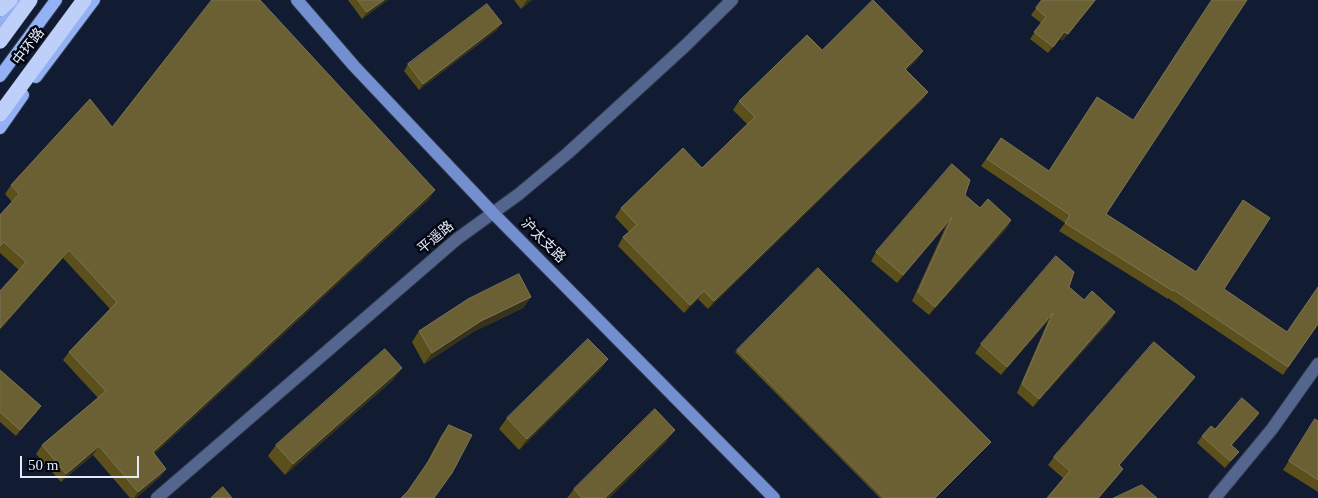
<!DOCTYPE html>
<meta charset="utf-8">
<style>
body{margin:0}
#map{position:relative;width:1318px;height:498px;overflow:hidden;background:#111b32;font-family:"Times New Roman",serif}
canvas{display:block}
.scale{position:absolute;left:20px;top:456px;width:119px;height:22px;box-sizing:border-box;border:2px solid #e3ebfb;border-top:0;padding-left:6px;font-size:15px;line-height:18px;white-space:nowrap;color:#e3ebfb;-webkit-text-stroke:4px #030610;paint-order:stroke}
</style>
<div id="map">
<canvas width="1318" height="498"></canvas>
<div class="scale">50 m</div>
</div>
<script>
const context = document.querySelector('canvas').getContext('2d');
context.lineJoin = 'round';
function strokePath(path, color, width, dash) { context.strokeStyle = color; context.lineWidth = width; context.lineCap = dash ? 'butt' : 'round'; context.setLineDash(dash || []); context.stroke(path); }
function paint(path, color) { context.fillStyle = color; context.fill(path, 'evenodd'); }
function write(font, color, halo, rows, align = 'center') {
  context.font = font + ' "Times New Roman","Noto Sans SC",serif'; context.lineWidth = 5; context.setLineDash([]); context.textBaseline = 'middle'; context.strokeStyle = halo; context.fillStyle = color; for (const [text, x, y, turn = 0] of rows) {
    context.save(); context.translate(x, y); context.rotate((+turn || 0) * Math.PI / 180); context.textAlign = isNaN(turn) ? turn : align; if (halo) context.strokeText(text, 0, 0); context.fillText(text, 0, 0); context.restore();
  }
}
const street = new Path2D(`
 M 157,498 L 457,239 L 519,194 L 568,153 L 685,46 L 732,0
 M 1215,498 L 1272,429 L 1318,364`);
const secondary = new Path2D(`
 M 297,0 L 354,66 L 493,213 L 774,498`);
const primary = new Path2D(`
 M 0,27 L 21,0
 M 0,76 L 56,0
 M 36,77 L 94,0
 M 0,128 L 23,95`);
const highway = new Path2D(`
 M 0,9 L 10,0
 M 0,41 L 30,0
 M 0,114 L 84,0`);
strokePath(street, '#2e384e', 14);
strokePath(secondary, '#2e384e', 14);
strokePath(primary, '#2e384e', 14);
strokePath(highway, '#2e384e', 16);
strokePath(street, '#54658e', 12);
strokePath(secondary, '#738fd0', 12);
strokePath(primary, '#93b1f4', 12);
strokePath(highway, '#bed0f9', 15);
paint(new Path2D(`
 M 348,0 L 388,0 L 362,19 Z
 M 514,0 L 532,0 L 521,9 Z
 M 1042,0 L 1096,0 L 1063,40 L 1060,39 L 1048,53 L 1030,39 L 1041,23 L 1031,15 Z
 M 497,30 L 419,90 L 404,71 L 408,64 Z
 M 822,50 L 917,60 L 906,70 L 928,92 L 922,100 L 708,309 L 698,299 L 684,313 L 618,246 L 623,237 L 629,232 L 615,217 L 621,208 L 702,168 L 747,124 L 733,110 L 739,101 Z
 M 112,127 L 430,198 L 154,454 L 166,469 L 160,477 L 136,498 L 130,498 L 93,455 L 61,482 L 36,454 L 42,445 L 98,398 L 63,360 L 69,352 L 110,309 L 63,258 L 0,330 L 0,291 L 19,270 L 0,253 L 0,215 L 12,202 L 5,194 L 11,185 Z
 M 1001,138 L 1106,214 L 1224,289 L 1287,332 L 1318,324 L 1283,375 L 1168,298 L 1168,299 L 1059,231 L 1065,223 L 981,166 Z
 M 965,195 L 980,208 L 1011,220 L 1006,229 L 929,315 L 912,301 L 946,226 L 897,283 L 871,261 L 876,252 Z
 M 1069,287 L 1084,300 L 1115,312 L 1110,321 L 1033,407 L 1017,393 L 1048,321 L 1001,375 L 975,353 L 981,344 Z
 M 531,297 L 523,308 L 473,332 L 424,364 L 412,342 L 419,331 Z
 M 737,350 L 989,444 L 935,498 L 880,498 L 735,352 Z
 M 608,359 L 600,370 L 519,450 L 499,429 L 507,418 Z
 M 0,370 L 41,406 L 36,413 L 16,436 L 0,422 Z
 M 394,379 L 285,475 L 268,456 L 276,445 Z
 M 1189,385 L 1119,465 L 1123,469 L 1117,477 L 1099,498 L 1047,498 L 1063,478 L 1048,465 L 1054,457 Z
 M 1259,413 L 1254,420 L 1232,445 L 1239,452 L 1234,458 L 1225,468 L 1197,443 L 1202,436 L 1215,429 Z
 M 1315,419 L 1318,421 L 1318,492 L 1283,470 Z
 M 449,425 L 472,435 L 408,491 L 423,470 L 441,436 Z
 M 667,441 L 609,498 L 567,498 L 574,489 Z`), '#5b4f1c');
paint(new Path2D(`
 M 384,0 L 388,0 L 362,19 L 367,12 Z
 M 527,0 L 532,0 L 521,9 Z
 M 1095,0 L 1096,0 L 1063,40 L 1060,39 L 1048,53 L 1064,32 Z
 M 502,23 L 497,30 L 419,90 L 423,84 Z
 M 923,51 L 917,60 L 899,77 L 905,69 Z
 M 928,92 L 922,100 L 708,309 L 714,301 Z
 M 435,190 L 430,198 L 147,461 L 153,452 Z
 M 952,217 L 946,226 L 897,283 L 903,275 Z
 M 1011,220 L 1006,229 L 929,315 L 935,307 Z
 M 69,250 L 63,258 L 0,330 L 0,328 Z
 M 704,291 L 698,299 L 684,313 L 690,305 Z
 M 531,297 L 523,308 L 473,332 L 424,364 L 432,353 L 481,321 Z
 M 1115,312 L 1110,321 L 1033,407 L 1039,399 Z
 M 1053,313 L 1048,321 L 1001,375 L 1007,367 Z
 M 608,359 L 600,370 L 519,450 L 527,439 Z
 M 402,368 L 394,379 L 285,475 L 293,464 Z
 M 1195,377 L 1189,385 L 1113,473 L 1119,465 Z
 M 41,406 L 36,413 L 16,436 L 20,430 Z
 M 1259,413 L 1254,420 L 1226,451 L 1231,445 Z
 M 675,430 L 667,441 L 609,498 L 605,498 Z
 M 99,446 L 93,455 L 61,482 L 66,474 Z
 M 1239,452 L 1234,458 L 1225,468 L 1230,461 Z
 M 166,469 L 160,477 L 136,498 L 134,498 L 138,492 Z
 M 1123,469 L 1117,477 L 1099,498 L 1098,498 Z`), '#37331b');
const building = new Path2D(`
 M 212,0 L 260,0 L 435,190 L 153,452 L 166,469 L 138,492 L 99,446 L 66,474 L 42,445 L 106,391 L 69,352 L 117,302 L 69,250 L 0,328 L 0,291 L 26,262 L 4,242 L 0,246 L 0,215 L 19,194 L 11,185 L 90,99 L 112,127 Z
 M 358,0 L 384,0 L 367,12 Z
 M 873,0 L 923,51 L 905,69 L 928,92 L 714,301 L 704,291 L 690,305 L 623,237 L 637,225 L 621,208 L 683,148 L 702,168 L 755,117 L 739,101 L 807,35 L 822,50 Z
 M 1042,0 L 1095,0 L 1068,34 L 1064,32 L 1053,47 L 1034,32 L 1046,17 L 1036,8 Z
 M 1212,0 L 1247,0 L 1106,214 L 1196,272 L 1243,200 L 1270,218 L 1224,289 L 1287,332 L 1318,287 L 1318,324 L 1288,367 L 1174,290 L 1173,291 L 1065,223 L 1070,215 L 987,159 L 1001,138 L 1049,171 L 1097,97 L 1133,120 Z
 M 487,4 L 502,23 L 423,84 L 408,64 Z
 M 952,164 L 970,180 L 965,195 L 980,208 L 988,199 L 1011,220 L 935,307 L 918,292 L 952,217 L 903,275 L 876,252 Z
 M 1056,256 L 1074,272 L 1069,287 L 1084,300 L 1092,291 L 1115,312 L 1039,399 L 1022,384 L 1053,313 L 1007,367 L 981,344 Z
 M 818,268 L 991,442 L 935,498 L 884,498 L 737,350 Z
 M 519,274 L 531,297 L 481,321 L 432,353 L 419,331 L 468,299 Z
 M 588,339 L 608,359 L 527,439 L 507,418 Z
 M 1154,342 L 1195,377 L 1119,465 L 1123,469 L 1098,498 L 1047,498 L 1070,471 L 1054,457 Z
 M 385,349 L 402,368 L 293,464 L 276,445 Z
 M 0,370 L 41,406 L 20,430 L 0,412 Z
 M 1242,398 L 1259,413 L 1231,445 L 1239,452 L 1230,461 L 1202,436 L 1211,426 L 1215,429 Z
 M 655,409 L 675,430 L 605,498 L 582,498 L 574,489 Z
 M 1315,419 L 1318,421 L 1318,480 L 1289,461 Z
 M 449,425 L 472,435 L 452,473 L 434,498 L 401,498 L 408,491 L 430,459 Z
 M 1142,485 L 1157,498 L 1114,498 Z
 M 223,487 L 232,498 L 211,498 Z`);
paint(building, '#6a6034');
strokePath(building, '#7d7553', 1);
write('14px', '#e3ebfb', '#030610', [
 ["中环路",29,47,-53],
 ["平遥路",436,238,-40],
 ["沪太支路",543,241,45]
]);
</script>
